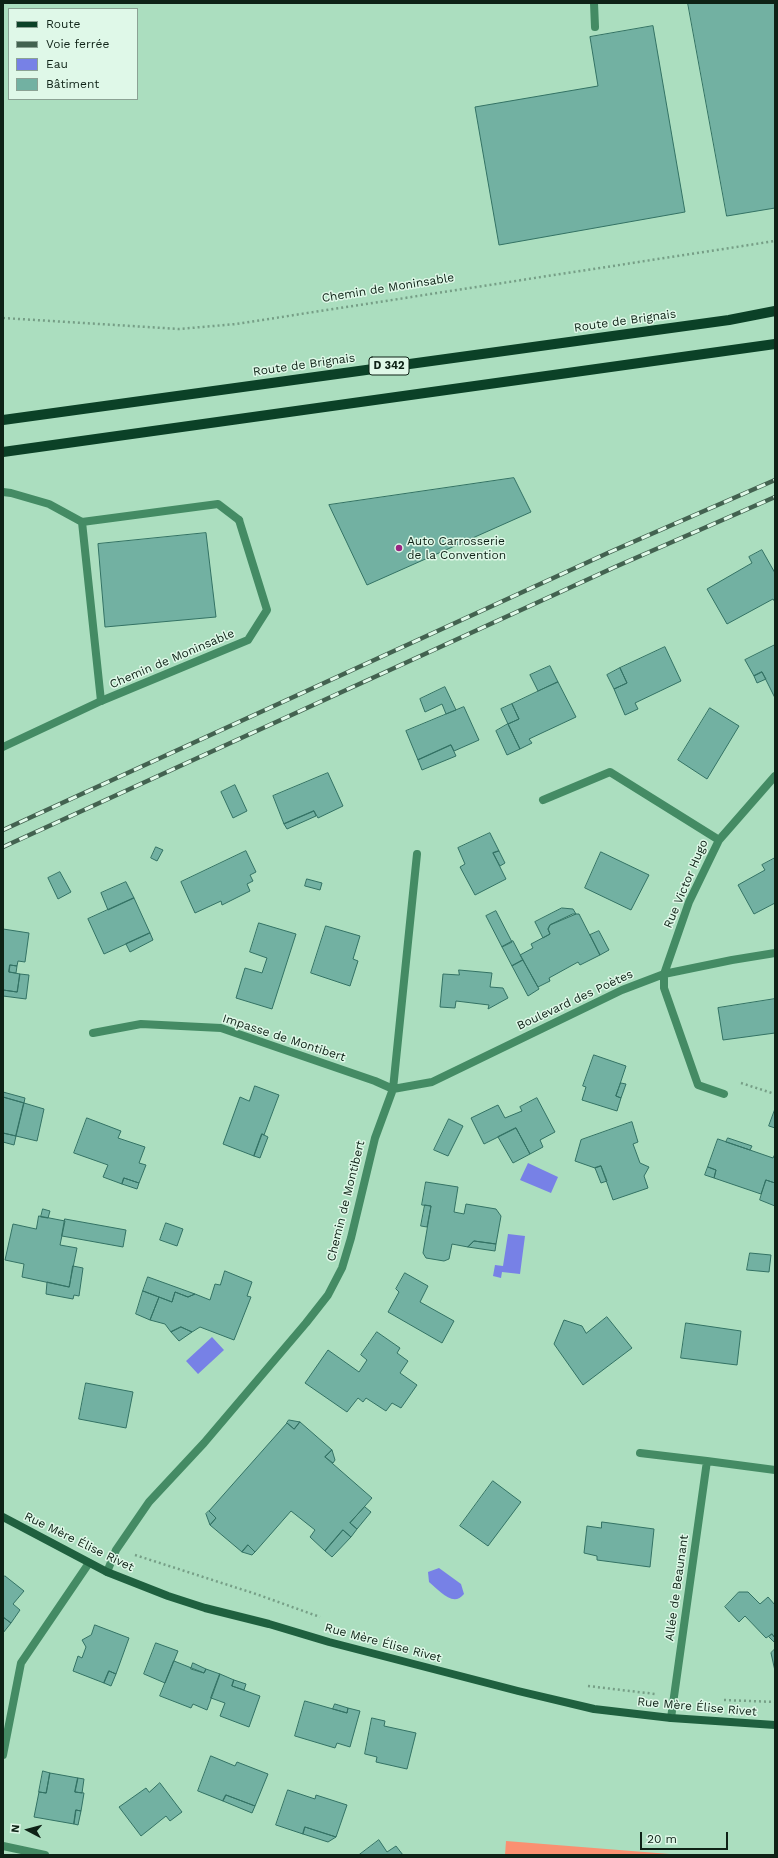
<!DOCTYPE html>
<meta charset="utf-8">
<style>
body{margin:0}
#map{position:relative;width:778px;height:1858px;overflow:hidden;background:#abdebf;font-family:"Work Sans",sans-serif}
canvas{display:block}
.frame{position:absolute;inset:0;border:4px solid #0e2216;pointer-events:none}
.legend{position:absolute;left:8px;top:8px;width:130px;height:92px;box-sizing:border-box;background:#dff8e8;border:1px solid #8ba294;margin:0;padding:5px 7px;list-style:none;font-size:12px;color:#0e2216}
.legend li{display:flex;align-items:center;gap:8px;height:20px}
.legend b{width:20px;border:1px solid #8ba294}
.north{position:absolute;left:8px;top:1810px;width:40px;height:40px;-webkit-text-stroke:3px #dff8e8;paint-order:stroke;rotate:276deg;font-size:11px;font-weight:700;line-height:16px;text-align:center;color:#0e2216}
.north::after{content:'';display:block;margin:auto;width:14px;height:18px;background:#0e2216;clip-path:polygon(50% 0,100% 100%,50% 72%,0 100%)}
.scale{position:absolute;left:640px;top:1832px;width:88px;height:18px;box-sizing:border-box;border:2px solid #0e2216;border-top:0;padding-left:5px;font-size:12px;line-height:14px;white-space:nowrap;color:#0e2216;-webkit-text-stroke:3px #dff8e8;paint-order:stroke}
</style>
<div id="map">
<canvas width="778" height="1858"></canvas>
<div class="frame"></div>
<ul class="legend">
<li><b style="height:5px;background:#0b4127"></b>Route</li>
<li><b style="height:5px;background:#436250"></b>Voie ferrée</li>
<li><b style="height:11px;background:#7781e6"></b>Eau</li>
<li><b style="height:11px;background:#72b1a2"></b>Bâtiment</li>
</ul>
<div class="north">N</div>
<div class="scale">20 m</div>
</div>
<script>
const context = document.querySelector('canvas').getContext('2d');
context.lineJoin = 'round';
function paint(path, color) { context.fillStyle = color; context.fill(path, 'evenodd'); }
function strokePath(path, color, width, dash) { context.strokeStyle = color; context.lineWidth = width; context.lineCap = dash ? 'butt' : 'round'; context.setLineDash(dash || []); context.stroke(path); }
function write(font, color, halo, rows, align = 'center') {
  context.font = font + ' "Work Sans",sans-serif'; context.lineWidth = 3; context.setLineDash([]); context.textBaseline = 'middle'; context.strokeStyle = halo; context.fillStyle = color; for (const [text, x, y, turn = 0] of rows) {
    context.save(); context.translate(x, y); context.rotate((+turn || 0) * Math.PI / 180); context.textAlign = isNaN(turn) ? turn : align; if (halo) context.strokeText(text, 0, 0); context.fillText(text, 0, 0); context.restore();
  }
}
paint(new Path2D(`
 M 506,1841 L 682,1855 L 505,1855 Z`), '#fa9071');
paint(new Path2D(`
 M 528,1163 L 558,1177 L 551,1193 L 520,1180 Z
 M 508,1234 L 525,1236 L 520,1274 L 502,1272 L 501,1278 L 493,1276 L 495,1265 L 503,1266 Z
 M 212,1337 L 224,1350 L 198,1374 L 186,1361 Z
 M 439,1568 L 461,1584 L 464,1594 C 453,1608 439,1590 429,1582 L 428,1572 Z`), '#7781e6');
const building = new Path2D(`
 M 688,3 L 775,3 L 775,208 L 727,216 Z
 M 653,26 L 685,212 L 499,245 L 475,107 L 598,86 L 590,37 Z
 M 514,478 L 531,512 L 367,585 L 329,505 Z
 M 206,533 L 216,617 L 105,627 L 98,544 Z
 M 762,550 L 775,573 L 775,602 L 773,599 L 727,624 L 707,589 L 752,563 L 749,557 Z
 M 775,645 L 775,698 L 762,672 L 754,676 L 745,660 Z
 M 665,647 L 681,681 L 635,703 L 638,709 L 625,715 L 614,689 L 627,683 L 620,668 Z
 M 550,666 L 558,682 L 538,691 L 530,675 Z
 M 620,668 L 627,683 L 614,689 L 607,675 Z
 M 762,672 L 766,679 L 757,683 L 754,676 Z
 M 558,682 L 576,717 L 529,739 L 532,743 L 520,749 L 508,724 L 519,719 L 512,704 Z
 M 445,687 L 456,710 L 446,714 L 442,704 L 425,712 L 420,699 Z
 M 512,704 L 519,719 L 508,724 L 501,709 Z
 M 464,707 L 479,740 L 454,751 L 451,745 L 418,760 L 406,731 Z
 M 710,708 L 739,726 L 707,779 L 678,760 Z
 M 508,724 L 520,749 L 507,755 L 496,731 Z
 M 451,745 L 456,756 L 422,770 L 418,760 Z
 M 328,773 L 343,806 L 318,818 L 314,811 L 284,824 L 273,796 Z
 M 235,785 L 247,811 L 233,818 L 221,792 Z
 M 314,811 L 316,816 L 287,829 L 284,824 Z
 M 490,833 L 499,851 L 493,853 L 506,879 L 475,895 L 460,867 L 465,864 L 458,848 Z
 M 156,847 L 163,850 L 157,861 L 151,858 Z
 M 246,851 L 256,872 L 250,875 L 253,881 L 247,884 L 250,891 L 222,905 L 221,901 L 195,913 L 181,882 Z
 M 499,851 L 505,863 L 500,866 L 493,853 Z
 M 601,852 L 649,875 L 631,910 L 585,888 Z
 M 775,858 L 775,903 L 754,914 L 738,885 L 765,870 L 762,865 Z
 M 60,872 L 71,892 L 58,899 L 48,878 Z
 M 307,879 L 322,883 L 320,890 L 305,886 Z
 M 126,882 L 134,898 L 108,910 L 101,893 Z
 M 134,898 L 150,933 L 104,954 L 88,919 Z
 M 562,908 L 573,909 L 576,914 L 550,925 L 548,929 L 550,934 L 543,938 L 535,922 Z
 M 496,911 L 512,942 L 502,947 L 486,916 Z
 M 573,914 L 579,914 L 600,955 L 580,965 L 578,962 L 549,978 L 550,981 L 538,987 L 520,955 L 533,948 L 531,944 L 550,934 L 548,929 L 550,925 Z
 M 259,923 L 296,934 L 272,1009 L 236,998 L 245,968 L 262,973 L 267,958 L 250,952 Z
 M 326,926 L 360,936 L 353,959 L 358,961 L 350,986 L 311,973 Z
 M 3,929 L 29,933 L 25,962 L 18,961 L 17,966 L 10,965 L 9,972 L 20,974 L 17,992 L 3,990 Z
 M 599,931 L 609,950 L 600,955 L 590,935 Z
 M 150,933 L 153,940 L 130,952 L 126,944 Z
 M 513,941 L 523,960 L 512,966 L 502,947 Z
 M 523,960 L 539,989 L 528,996 L 512,966 Z
 M 10,965 L 17,966 L 16,973 L 9,972 Z
 M 459,970 L 492,973 L 490,987 L 503,988 L 508,998 L 488,1009 L 489,1005 L 456,1001 L 455,1008 L 440,1007 L 443,974 L 459,975 Z
 M 20,974 L 29,975 L 26,999 L 3,996 L 3,990 L 17,992 Z
 M 775,999 L 775,1033 L 723,1040 L 718,1008 Z
 M 594,1055 L 626,1066 L 616,1096 L 621,1098 L 617,1111 L 582,1100 L 586,1087 L 583,1086 Z
 M 621,1083 L 626,1084 L 621,1098 L 616,1096 Z
 M 255,1086 L 279,1095 L 264,1135 L 262,1134 L 254,1156 L 223,1144 L 240,1097 L 249,1101 Z
 M 3,1092 L 25,1098 L 24,1103 L 3,1097 Z
 M 3,1097 L 24,1103 L 16,1136 L 3,1133 Z
 M 537,1098 L 555,1132 L 540,1140 L 543,1147 L 530,1154 L 516,1128 L 484,1144 L 471,1118 L 498,1105 L 505,1118 L 522,1111 L 520,1107 Z
 M 24,1103 L 44,1109 L 37,1141 L 16,1136 Z
 M 775,1109 L 775,1128 L 769,1126 Z
 M 87,1118 L 121,1131 L 118,1138 L 145,1147 L 139,1163 L 146,1165 L 139,1183 L 124,1178 L 122,1184 L 103,1177 L 108,1165 L 74,1153 Z
 M 449,1119 L 463,1126 L 448,1156 L 434,1150 Z
 M 632,1122 L 638,1142 L 633,1144 L 640,1163 L 649,1167 L 644,1176 L 648,1188 L 613,1200 L 601,1166 L 595,1168 L 575,1161 L 581,1140 Z
 M 516,1128 L 530,1154 L 513,1163 L 498,1137 Z
 M 3,1133 L 16,1136 L 14,1145 L 3,1142 Z
 M 262,1134 L 268,1137 L 260,1158 L 254,1156 Z
 M 728,1138 L 752,1146 L 750,1150 L 726,1142 Z
 M 718,1139 L 773,1158 L 775,1154 L 775,1183 L 766,1180 L 761,1194 L 714,1178 L 716,1170 L 708,1167 Z
 M 601,1166 L 607,1181 L 601,1183 L 595,1168 Z
 M 708,1167 L 716,1170 L 714,1178 L 705,1175 Z
 M 124,1178 L 139,1183 L 137,1189 L 122,1184 Z
 M 766,1180 L 775,1183 L 775,1206 L 760,1200 Z
 M 426,1182 L 458,1187 L 454,1212 L 464,1214 L 466,1204 L 496,1209 L 501,1216 L 496,1244 L 474,1241 L 468,1247 L 452,1244 L 449,1259 L 444,1261 L 426,1258 L 423,1253 L 431,1206 L 422,1205 Z
 M 425,1205 L 431,1206 L 427,1227 L 421,1226 Z
 M 43,1209 L 50,1211 L 48,1218 L 41,1217 Z
 M 39,1216 L 65,1221 L 60,1245 L 77,1248 L 69,1287 L 22,1277 L 24,1264 L 5,1260 L 13,1224 L 36,1229 Z
 M 65,1219 L 126,1230 L 123,1247 L 62,1236 Z
 M 166,1223 L 183,1229 L 177,1246 L 160,1240 Z
 M 474,1241 L 496,1244 L 495,1251 L 468,1247 Z
 M 750,1253 L 771,1255 L 769,1272 L 747,1270 Z
 M 73,1266 L 83,1268 L 79,1296 L 74,1295 L 73,1299 L 46,1294 L 47,1282 L 69,1287 Z
 M 225,1271 L 252,1282 L 247,1296 L 251,1297 L 234,1340 L 200,1327 L 192,1332 L 181,1327 L 171,1332 L 165,1324 L 150,1320 L 159,1297 L 172,1302 L 175,1292 L 188,1297 L 195,1294 L 210,1300 L 215,1284 L 220,1285 Z
 M 405,1273 L 428,1286 L 420,1302 L 454,1321 L 442,1343 L 388,1312 L 399,1292 L 396,1289 Z
 M 148,1277 L 195,1294 L 188,1297 L 175,1292 L 172,1302 L 143,1291 Z
 M 143,1291 L 159,1297 L 150,1320 L 136,1314 Z
 M 607,1317 L 632,1348 L 583,1385 L 554,1344 L 564,1320 L 582,1326 L 586,1333 Z
 M 686,1323 L 741,1331 L 737,1365 L 681,1358 Z
 M 181,1327 L 192,1332 L 179,1341 L 171,1332 Z
 M 377,1332 L 400,1348 L 397,1353 L 408,1361 L 400,1373 L 417,1385 L 401,1408 L 392,1403 L 386,1411 L 366,1398 L 363,1402 L 358,1398 L 347,1412 L 305,1383 L 328,1350 L 359,1372 L 367,1360 L 361,1355 Z
 M 86,1383 L 133,1392 L 126,1428 L 79,1419 Z
 M 289,1420 L 300,1422 L 294,1429 L 287,1423 Z
 M 300,1422 L 332,1450 L 325,1457 L 372,1498 L 350,1523 L 357,1529 L 351,1537 L 343,1530 L 325,1551 L 310,1537 L 315,1530 L 291,1511 L 255,1552 L 248,1545 L 242,1552 L 210,1525 L 216,1518 L 209,1511 L 287,1423 L 294,1429 Z
 M 332,1450 L 335,1460 L 333,1463 L 325,1457 Z
 M 493,1481 L 521,1502 L 488,1546 L 460,1526 Z
 M 365,1507 L 371,1512 L 357,1529 L 350,1523 Z
 M 209,1511 L 216,1518 L 210,1525 L 206,1514 Z
 M 602,1522 L 654,1529 L 650,1567 L 597,1560 L 597,1556 L 584,1553 L 587,1526 L 601,1528 Z
 M 343,1530 L 351,1537 L 332,1557 L 325,1551 Z
 M 248,1545 L 255,1552 L 252,1555 L 242,1552 Z
 M 5,1576 L 24,1591 L 13,1604 L 20,1610 L 11,1623 L 3,1617 L 3,1578 Z
 M 739,1592 L 748,1592 L 760,1604 L 768,1597 L 775,1605 L 775,1638 L 772,1634 L 766,1638 L 745,1616 L 739,1622 L 725,1607 Z
 M 3,1617 L 11,1623 L 3,1633 Z
 M 95,1625 L 129,1638 L 116,1674 L 109,1671 L 104,1683 L 73,1671 L 78,1656 L 82,1658 L 86,1647 L 82,1640 L 91,1635 Z
 M 772,1634 L 775,1638 L 774,1642 L 769,1637 Z
 M 156,1643 L 178,1651 L 165,1683 L 144,1674 Z
 M 775,1649 L 775,1671 L 771,1653 Z
 M 174,1661 L 204,1673 L 206,1669 L 220,1674 L 207,1710 L 193,1704 L 191,1708 L 160,1696 Z
 M 193,1663 L 206,1669 L 204,1673 L 191,1669 Z
 M 109,1671 L 116,1674 L 111,1686 L 104,1683 Z
 M 220,1674 L 234,1680 L 232,1686 L 260,1696 L 249,1727 L 220,1716 L 225,1703 L 211,1698 Z
 M 234,1680 L 246,1684 L 244,1690 L 232,1686 Z
 M 305,1701 L 347,1713 L 348,1708 L 360,1711 L 350,1747 L 337,1743 L 335,1748 L 295,1736 Z
 M 335,1704 L 348,1708 L 347,1713 L 333,1709 Z
 M 372,1718 L 385,1721 L 384,1726 L 416,1733 L 407,1769 L 376,1762 L 377,1757 L 365,1754 Z
 M 211,1756 L 235,1766 L 237,1762 L 268,1774 L 255,1806 L 226,1795 L 223,1801 L 198,1791 Z
 M 43,1771 L 50,1773 L 46,1793 L 39,1792 Z
 M 50,1773 L 78,1778 L 75,1792 L 84,1793 L 81,1811 L 76,1810 L 74,1824 L 34,1817 L 39,1792 L 46,1793 Z
 M 78,1778 L 84,1779 L 82,1793 L 75,1792 Z
 M 160,1783 L 182,1812 L 170,1821 L 166,1816 L 141,1836 L 119,1807 L 146,1788 L 149,1792 Z
 M 288,1790 L 315,1799 L 316,1795 L 347,1805 L 336,1837 L 305,1827 L 303,1834 L 276,1825 Z
 M 226,1795 L 255,1806 L 252,1813 L 223,1801 Z
 M 76,1810 L 81,1811 L 78,1825 L 74,1824 Z
 M 305,1827 L 336,1837 L 328,1842 L 303,1834 Z
 M 379,1840 L 387,1852 L 396,1846 L 403,1855 L 359,1855 Z`);
paint(building, '#72b1a2');
strokePath(building, '#337264', 1);
strokePath(new Path2D(`
 M 3,318 L 179,329 L 236,324 L 775,241
 M 741,1083 L 775,1094
 M 135,1555 L 256,1594 L 320,1617
 M 588,1686 L 655,1694
 M 724,1700 L 775,1702`), '#769e86', 2.5, [2, 3]);
strokePath(new Path2D(`
 M 594,3 L 595,27
 M 3,492 L 11,493 L 49,504 L 82,522 L 218,504 L 239,520
 M 82,522 L 101,701`), '#448b64', 8);
strokePath(new Path2D(`
 M 3,747 L 101,701 L 248,640 L 267,610 L 239,520
 M 543,800 L 610,772 L 719,840
 M 93,1033 L 141,1024 L 221,1028 L 375,1081 L 393,1089 L 432,1082 L 622,990 L 664,974 L 732,960 L 775,953
 M 724,1094 L 698,1085 L 664,988 L 664,974 L 689,902 L 719,840 L 775,776
 M 640,1453 L 707,1461
 M 107,1572 L 116,1550 L 149,1502 L 204,1443 L 306,1323 L 328,1295 L 342,1268 L 351,1238 L 375,1138 L 393,1089 L 417,854
 M 671,1718 L 707,1461 L 775,1470
 M 3,1755 L 21,1663 L 89,1563
 M 3,1846 L 45,1855`), '#448b64', 8);
strokePath(new Path2D(`
 M 3,1517 L 107,1572 L 168,1596 L 205,1608 L 269,1624 L 329,1642 L 518,1691 L 594,1709 L 671,1718 L 775,1725`), '#1f603f', 8);
strokePath(new Path2D(`
 M 3,420 L 729,320 L 775,311
 M 3,452 L 775,344`), '#0b4127', 10);
const rail = new Path2D(`
 M 3,830 L 610,552 L 775,480
 M 3,847 L 615,567 L 775,497`);
strokePath(rail, '#436250', 4.5);
strokePath(rail, '#dff8e8', 3, [9]);
for (const [x, y, r, color] of [
 [399,548,4,"#992582"]
]) { const dot = new Path2D(); dot.arc(x, y, r, 0, 2 * Math.PI); context.fillStyle = color; context.fill(dot); strokePath(dot, '#dff8e8', 1.5); }
for (const [x, y, w] of [
 [389,366,40]
]) { const box = new Path2D(); box.roundRect(x - w / 2, y - 9, w, 18, 3); context.fillStyle = '#dff8e8'; context.fill(box); strokePath(box, '#0e2216', 1); }
write('bold 11px', '#0e2216', null, [
 ["D 342",389,366]
]);
write('12px', '#0e2216', '#dff8e8', [
 ["Chemin de Moninsable",388,288,-9],
 ["Route de Brignais",625,321,-8],
 ["Route de Brignais",304,365,-8],
 ["Chemin de Moninsable",172,659,-23],
 ["Rue Victor Hugo",686,884,-67],
 ["Boulevard des Poètes",575,1000,-25],
 ["Impasse de Montibert",284,1038,18],
 ["Chemin de Montibert",346,1201,-76],
 ["Rue Mère Élise Rivet",79,1542,26],
 ["Allée de Beaunant",677,1588,-82],
 ["Rue Mère Élise Rivet",383,1643,15],
 ["Rue Mère Élise Rivet",697,1707,5]
]);
write('12px', '#0e2216', '#dff8e8', [
 ["Auto Carrosserie",407,541],
 ["de la Convention",407,555]
], 'left');
</script>
